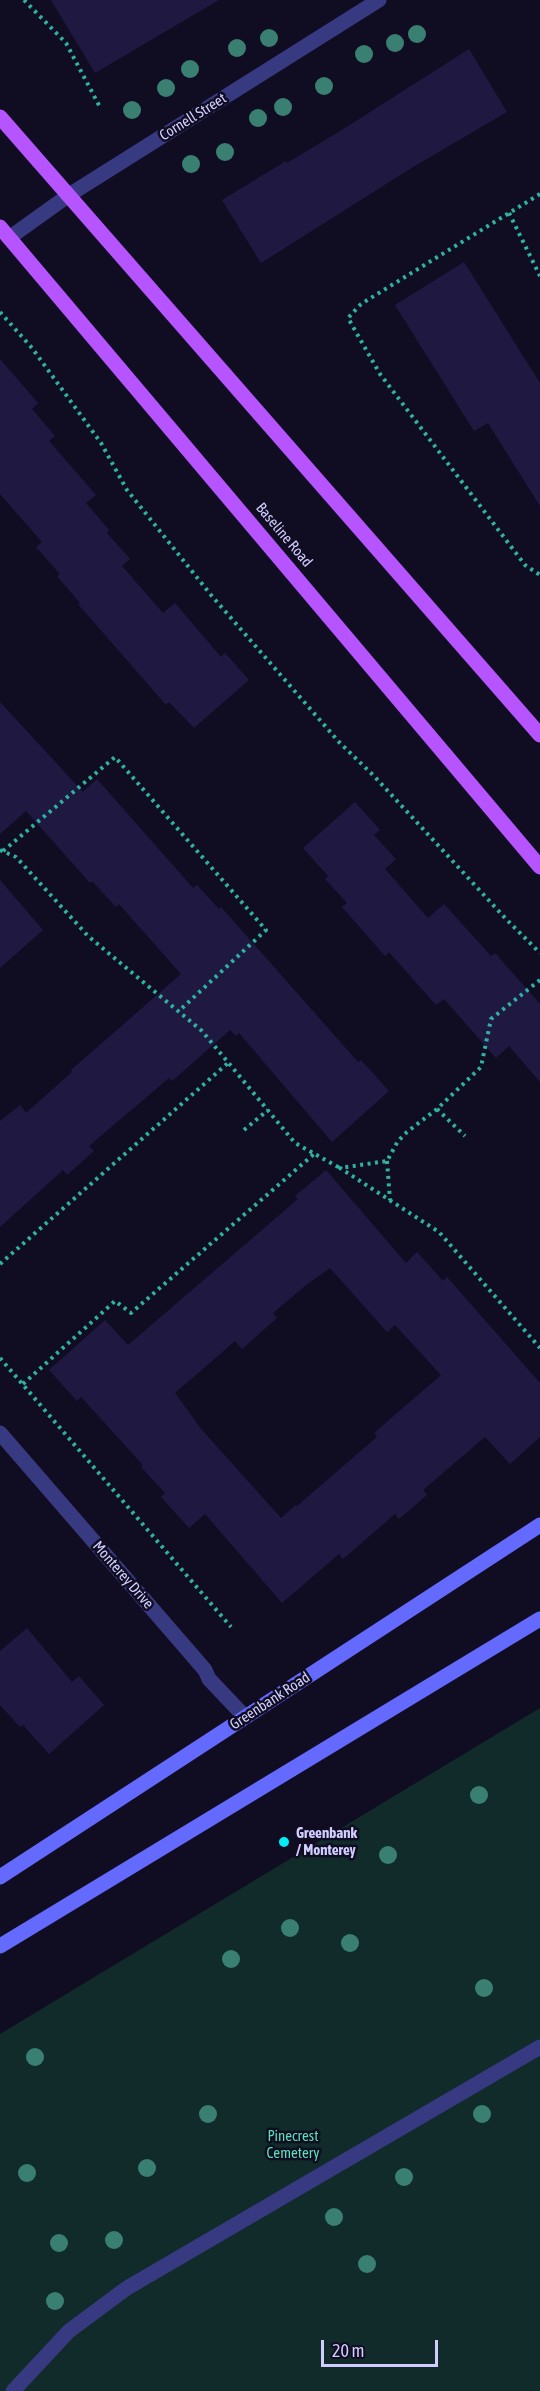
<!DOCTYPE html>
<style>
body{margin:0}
#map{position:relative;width:540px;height:2391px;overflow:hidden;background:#100d22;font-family:"Asap Condensed",sans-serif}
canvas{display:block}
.scale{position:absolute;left:321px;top:2340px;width:117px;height:27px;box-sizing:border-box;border:3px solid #d1ceff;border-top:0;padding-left:8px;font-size:18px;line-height:21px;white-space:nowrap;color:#d1ceff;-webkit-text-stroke:4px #100d22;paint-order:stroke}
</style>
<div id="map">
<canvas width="540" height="2391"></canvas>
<div class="scale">20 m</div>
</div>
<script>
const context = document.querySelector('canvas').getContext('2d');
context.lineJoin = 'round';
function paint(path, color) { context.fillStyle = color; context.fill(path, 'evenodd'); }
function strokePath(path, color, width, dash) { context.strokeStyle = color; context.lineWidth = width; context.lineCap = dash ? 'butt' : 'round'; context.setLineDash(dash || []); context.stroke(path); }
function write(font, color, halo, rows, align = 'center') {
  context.font = font + ' "Asap Condensed",sans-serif'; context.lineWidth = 5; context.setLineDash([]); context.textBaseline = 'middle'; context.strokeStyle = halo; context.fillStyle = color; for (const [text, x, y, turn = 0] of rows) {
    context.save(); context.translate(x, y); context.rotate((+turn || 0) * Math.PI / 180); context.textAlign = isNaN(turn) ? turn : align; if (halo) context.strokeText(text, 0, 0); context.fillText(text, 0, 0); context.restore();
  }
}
paint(new Path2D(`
 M 540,1708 L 540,2391 L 0,2391 L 0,2034 Z`), '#102b29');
paint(new Path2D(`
 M 51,0 L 219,0 L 95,73 Z
 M 469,49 L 507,112 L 413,167 L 261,263 L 222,200 L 286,161 L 287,163 L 345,128 Z
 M 464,262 L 540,383 L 540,506 L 488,423 L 474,431 L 395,305 Z
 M 0,359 L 38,403 L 32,409 L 55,436 L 49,441 L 96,495 L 86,503 L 109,530 L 107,533 L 130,559 L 122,566 L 163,613 L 175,603 L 221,657 L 225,653 L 249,680 L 194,728 L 169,702 L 166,705 L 78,604 L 80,603 L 57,576 L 60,574 L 36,547 L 42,542 L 0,494 Z
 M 0,702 L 83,792 L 97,779 L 193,888 L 197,885 L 219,909 L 221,907 L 358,1062 L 361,1060 L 389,1091 L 332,1142 L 239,1033 L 236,1036 L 230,1030 L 172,1081 L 169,1078 L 89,1146 L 94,1151 L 67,1175 L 63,1170 L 0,1227 L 0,1121 L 20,1105 L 26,1113 L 72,1072 L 71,1070 L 181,974 L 119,904 L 116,907 L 92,881 L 90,883 L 26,811 L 0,834 Z
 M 355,802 L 380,830 L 374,835 L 396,859 L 385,869 L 428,918 L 444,904 L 491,956 L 495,953 L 540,1004 L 540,1082 L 509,1046 L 496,1058 L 444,999 L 436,1005 L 389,952 L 385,956 L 342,907 L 347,903 L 325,879 L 328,876 L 303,848 Z
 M 0,880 L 43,930 L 0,968 Z
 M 326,1170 L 406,1263 L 417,1252 L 443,1281 L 447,1277 L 540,1383 L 540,1437 L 510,1464 L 485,1437 L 423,1490 L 427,1495 L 399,1519 L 395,1514 L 343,1559 L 339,1554 L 282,1603 L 205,1514 L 189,1528 L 161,1497 L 165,1493 L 141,1467 L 143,1465 L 81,1397 L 77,1401 L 49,1370 L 105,1320 L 128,1345 L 298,1199 L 295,1196 ZM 330,1268 L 387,1332 L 395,1325 L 441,1375 L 374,1433 L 377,1437 L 297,1506 L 296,1505 L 281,1518 L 202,1430 L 175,1393 L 235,1341 L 242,1349 L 277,1318 L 273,1313 L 306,1285 Z
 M 27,1628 L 72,1682 L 79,1676 L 104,1705 L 49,1754 L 23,1725 L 20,1727 L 0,1705 L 0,1651 Z`), '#1f1942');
strokePath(new Path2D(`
 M 24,0 L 66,43 L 101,109
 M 540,194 L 361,304 L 348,318 L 380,374 L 525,565 L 540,575
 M 509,213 L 540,276
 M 0,312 L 32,348 L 101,443 L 127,490 L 211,595 L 339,742 L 375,777 L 507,920 L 540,953
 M 0,850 L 16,857 L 88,936 L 202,1031 L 295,1143 L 340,1168
 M 3,851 L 115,757 L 266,930 L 179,1011
 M 540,980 L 491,1019 L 481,1067 L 437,1109 L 407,1132 L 398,1141 L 387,1161 L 340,1168 L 439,1232 L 540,1348
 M 437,1109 L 465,1136
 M 244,1130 L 268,1110
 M 387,1161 L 390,1200
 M 0,1264 L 228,1063
 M 0,1358 L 231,1627
 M 23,1384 L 115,1301 L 131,1313 L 314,1154`), '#2eb3a3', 4, [3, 4.5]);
strokePath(new Path2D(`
 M 13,2391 L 69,2331 L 127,2288 L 540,2047`), '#383a81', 15);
strokePath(new Path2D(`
 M 9,238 L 69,195 L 379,0`), '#383a81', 15);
strokePath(new Path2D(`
 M 0,1433 L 205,1670 L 209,1679 L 245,1717`), '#383a81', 15);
strokePath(new Path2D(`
 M 0,1877 L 540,1525
 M 0,1946 L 540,1619`), '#656aff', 15);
strokePath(new Path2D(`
 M 0,117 L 540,735
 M 0,227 L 540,867`), '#b655ff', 15);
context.fillStyle = '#398073';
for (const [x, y] of [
 [417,34],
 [269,38],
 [395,43],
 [237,48],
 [364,54],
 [190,69],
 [324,86],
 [166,88],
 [283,107],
 [132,110],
 [258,118],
 [225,152],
 [191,164],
 [479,1795],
 [388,1855],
 [290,1928],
 [350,1943],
 [231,1959],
 [484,1988],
 [35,2057],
 [208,2114],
 [482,2114],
 [147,2168],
 [27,2173],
 [404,2177],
 [334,2217],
 [114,2240],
 [59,2243],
 [367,2264],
 [55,2301]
]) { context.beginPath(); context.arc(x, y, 9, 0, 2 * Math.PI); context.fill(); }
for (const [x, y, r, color] of [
 [284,1842,6,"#01edf8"]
]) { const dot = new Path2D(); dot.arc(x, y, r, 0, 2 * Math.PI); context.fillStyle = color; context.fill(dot); strokePath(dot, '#100d22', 2); }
write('15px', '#d1ceff', '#100d22', [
 ["Cornell Street",193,117,-32],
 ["Baseline Road",284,535,50],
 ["Monterey Drive",123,1575,49],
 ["Greenbank Road",270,1701,-33]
]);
write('bold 15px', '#d1ceff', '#100d22', [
 ["Greenbank",296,1833],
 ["/ Monterey",296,1850]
], 'left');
write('15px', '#5adfb6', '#100d22', [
 ["Pinecrest",293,2136],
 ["Cemetery",293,2153]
]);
</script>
